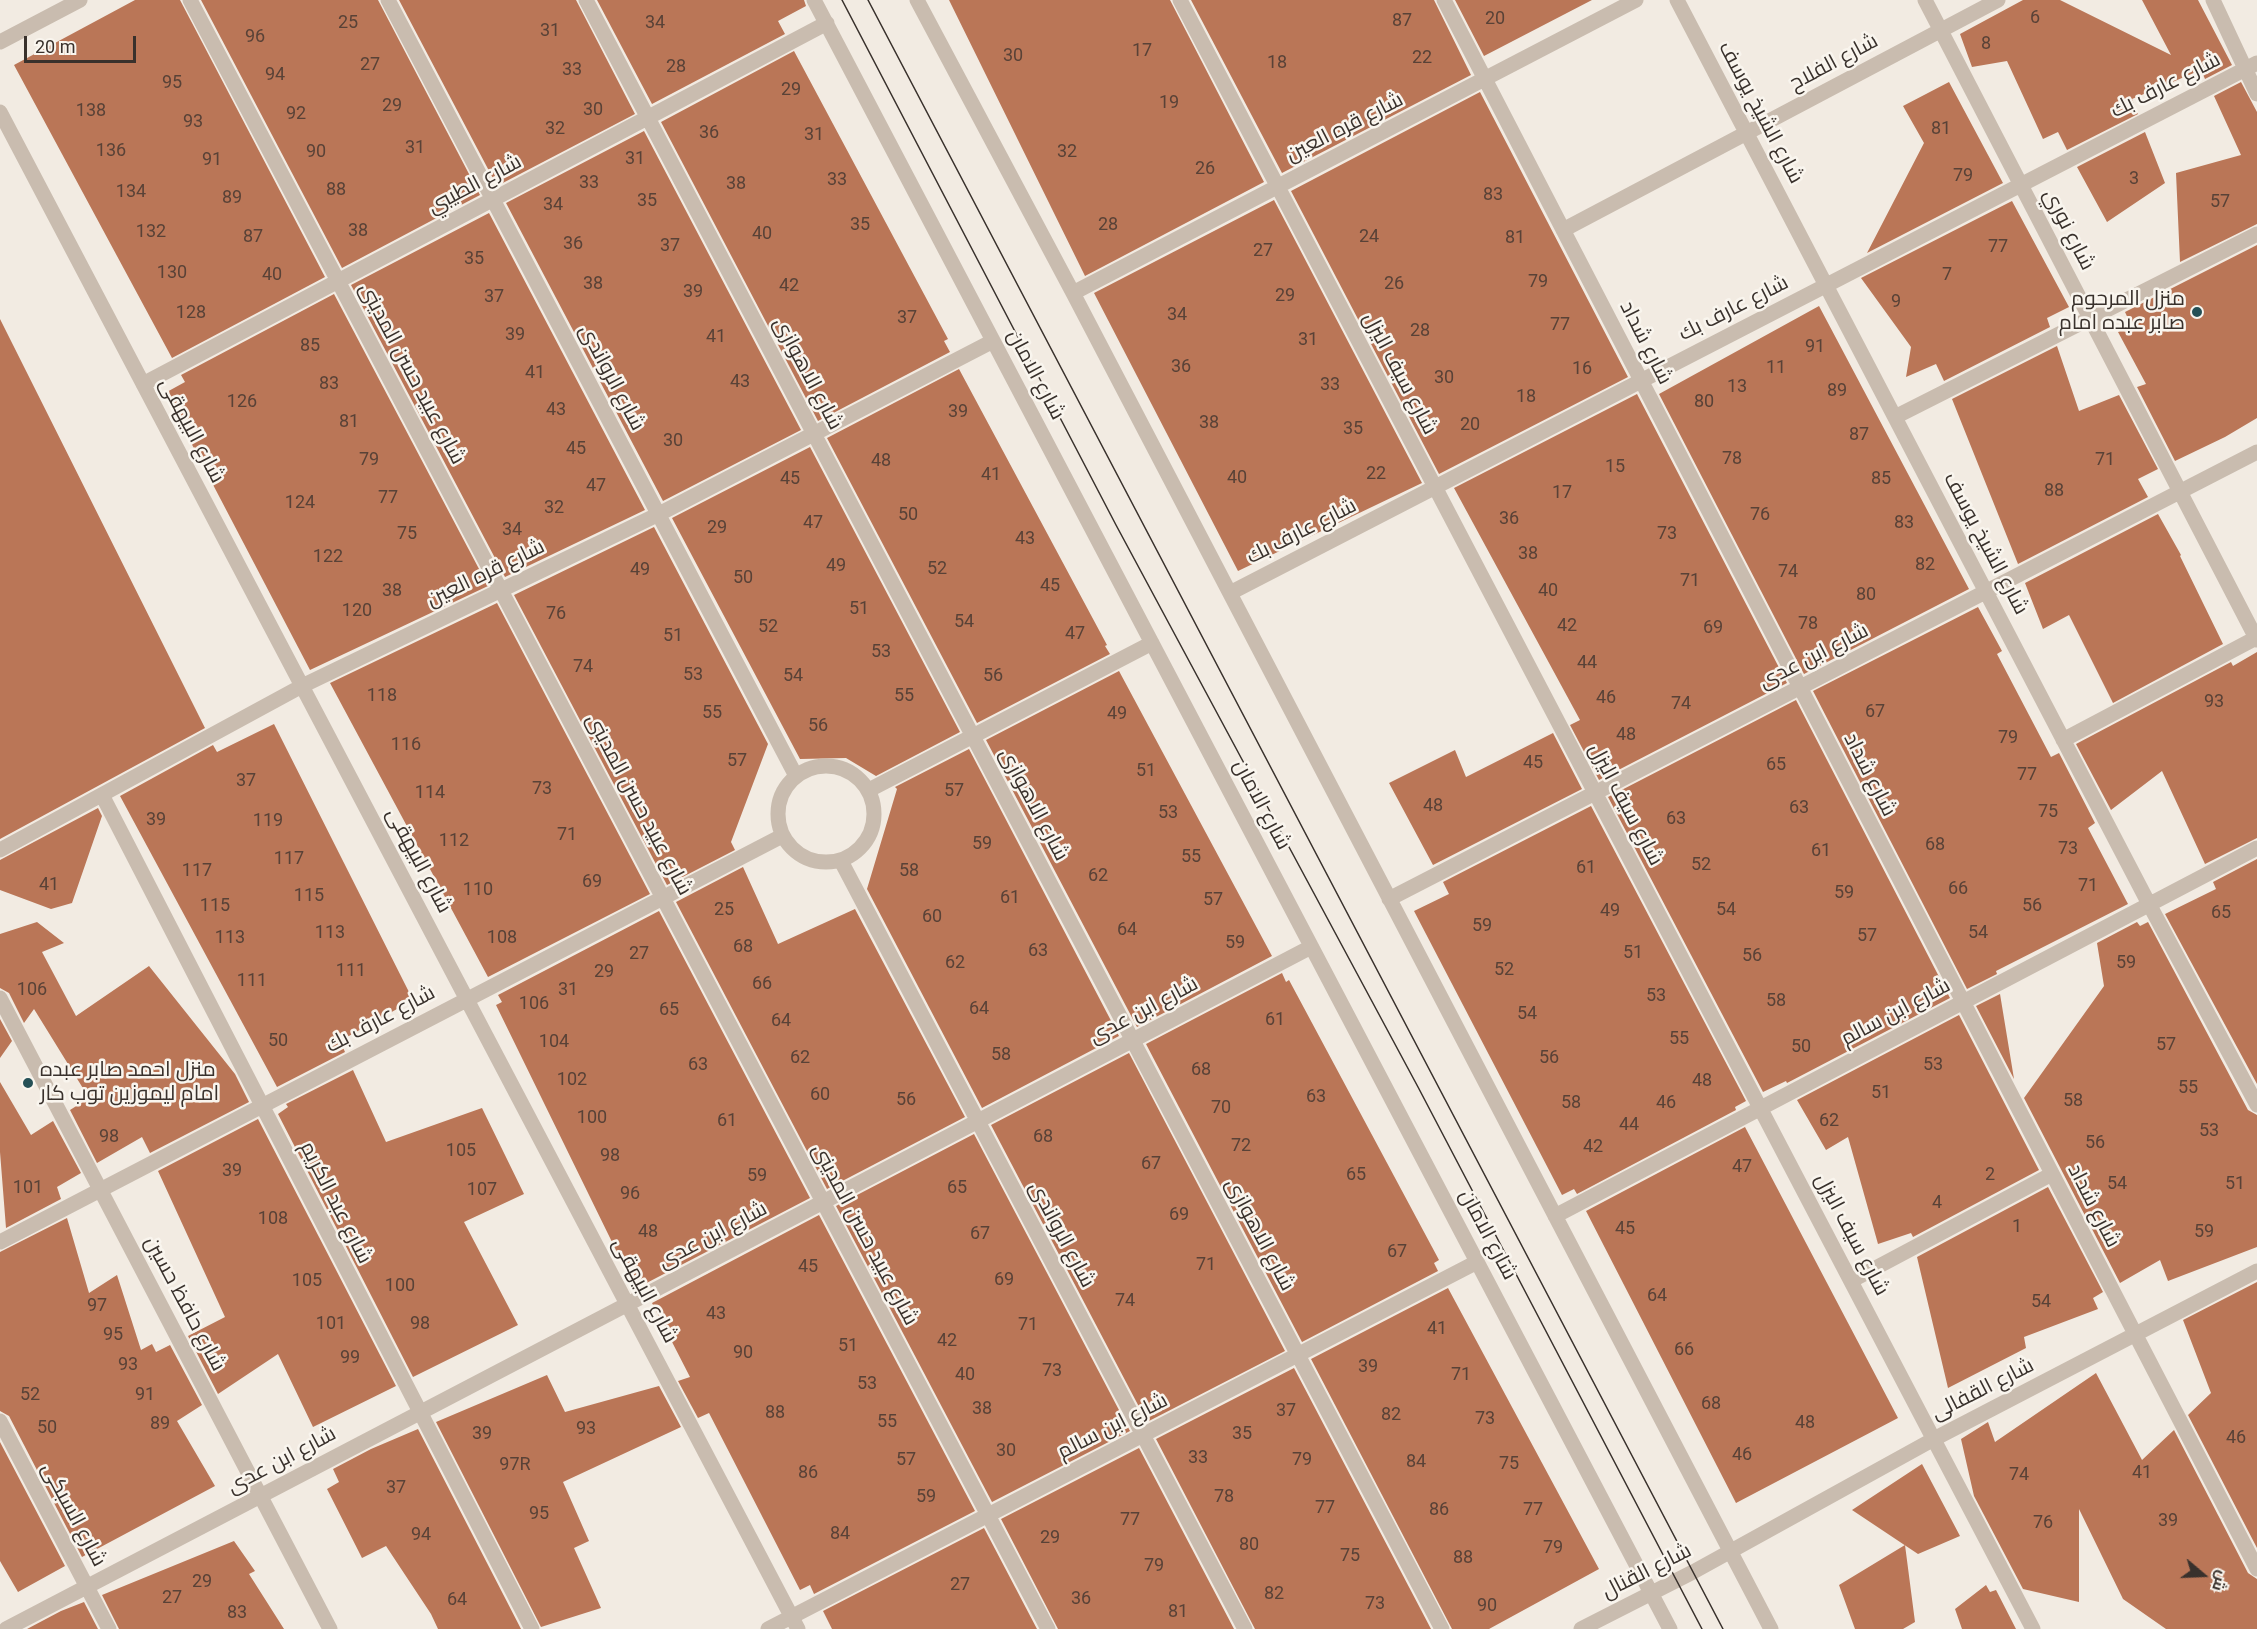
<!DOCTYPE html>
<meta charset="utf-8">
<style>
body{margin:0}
#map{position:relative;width:2257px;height:1629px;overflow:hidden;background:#f2ebe2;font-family:Roboto,Cairo,sans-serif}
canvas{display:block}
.north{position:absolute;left:2173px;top:1545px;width:60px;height:60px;-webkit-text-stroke:4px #f9f5ee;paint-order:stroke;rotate:109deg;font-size:16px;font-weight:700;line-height:24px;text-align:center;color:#39312c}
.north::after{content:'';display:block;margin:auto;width:21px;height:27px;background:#39312c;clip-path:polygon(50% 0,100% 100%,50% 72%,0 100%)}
.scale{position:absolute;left:24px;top:36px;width:112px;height:27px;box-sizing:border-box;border:3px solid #39312c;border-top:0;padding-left:8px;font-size:18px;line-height:21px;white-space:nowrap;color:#39312c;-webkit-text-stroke:4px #f9f5ee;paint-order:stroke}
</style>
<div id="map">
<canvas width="2257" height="1629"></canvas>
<div class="north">ش</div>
<div class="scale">20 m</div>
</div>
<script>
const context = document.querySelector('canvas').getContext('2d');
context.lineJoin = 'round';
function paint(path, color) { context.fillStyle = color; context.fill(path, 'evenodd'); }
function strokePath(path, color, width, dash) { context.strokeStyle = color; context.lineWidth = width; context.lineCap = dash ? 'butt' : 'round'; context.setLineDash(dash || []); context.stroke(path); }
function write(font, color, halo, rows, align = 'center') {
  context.font = font + ' Roboto,Cairo,sans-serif'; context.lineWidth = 5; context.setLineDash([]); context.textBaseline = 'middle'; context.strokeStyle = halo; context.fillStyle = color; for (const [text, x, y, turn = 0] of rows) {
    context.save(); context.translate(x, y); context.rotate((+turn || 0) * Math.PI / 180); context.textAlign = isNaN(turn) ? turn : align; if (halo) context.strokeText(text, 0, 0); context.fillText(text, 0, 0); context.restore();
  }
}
paint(new Path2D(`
 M 135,0 L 180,0 L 325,277 L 172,358 L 14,65 Z
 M 201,0 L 378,0 L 480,195 L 342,268 Z
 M 399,0 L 576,0 L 635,114 L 497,186 Z
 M 597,0 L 804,0 L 806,6 L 778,21 L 785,34 L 652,104 Z
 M 949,0 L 1170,0 L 1264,182 L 1085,276 Z
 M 1191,0 L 1434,0 L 1471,75 L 1282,173 Z
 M 1455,0 L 1592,0 L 1484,56 Z
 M 2023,0 L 2060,0 L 2171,55 L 2142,0 L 2198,0 L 2232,65 L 2205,79 L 2201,70 L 2132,99 L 2138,114 L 2067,150 L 2058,132 L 2043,139 L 2007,61 L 1972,67 L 1960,34 Z
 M 794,51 L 948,339 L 944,341 L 950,352 L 818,421 L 661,122 Z
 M 1949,82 L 2003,183 L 1867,253 L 1924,143 L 1903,106 Z
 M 2241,82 L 2257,112 L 2257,224 L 2180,262 L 2176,173 L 2241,155 L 2214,96 Z
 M 1480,92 L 1628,377 L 1439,474 L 1291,191 Z
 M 644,131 L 801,430 L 663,501 L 506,203 Z
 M 2145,132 L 2165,183 L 2107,222 L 2077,167 Z
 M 1274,200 L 1422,483 L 1238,571 L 1094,293 Z
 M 2012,201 L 2069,307 L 2047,318 L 2050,327 L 1944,381 L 1936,364 L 1906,377 L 1911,347 L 1861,278 Z
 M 489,213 L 645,510 L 505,577 L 351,285 Z
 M 2257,245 L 2257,418 L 2225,437 L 2175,461 L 2137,387 L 2146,384 L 2118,332 L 2131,325 L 2125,312 Z
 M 334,294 L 488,586 L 310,670 L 165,393 L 185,382 L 181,375 Z
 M 1819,306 L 1969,589 L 1804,674 L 1659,394 Z
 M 0,319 L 205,728 L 0,839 Z
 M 2057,346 L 2079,411 L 2119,395 L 2158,469 L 2138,479 L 2148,497 L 2018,564 L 1952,399 Z
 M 959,369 L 1107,645 L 1105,646 L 1110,654 L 977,723 L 827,438 Z
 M 1637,394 L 1787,683 L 1599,780 L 1570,725 L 1580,720 L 1454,488 Z
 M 810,447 L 960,732 L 876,776 L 846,758 L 800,759 L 672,518 Z
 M 2158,514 L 2181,555 L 2180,556 L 2223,644 L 2113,703 L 2069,615 L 2043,629 L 2025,583 Z
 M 654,527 L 768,744 L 731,842 L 735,850 L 667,885 L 514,595 Z
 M 497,603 L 650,894 L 488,977 L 330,683 Z
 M 1978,607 L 2002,651 L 1997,654 L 2051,757 L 2059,753 L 2095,823 L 2088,828 L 2128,904 L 1996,971 L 1997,974 L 1967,989 L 1813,691 Z
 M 2257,652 L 2257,838 L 2205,864 L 2162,771 L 2111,810 L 2076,744 L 2231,662 L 2233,666 Z
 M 1119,671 L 1272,956 L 1137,1027 L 986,740 Z
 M 1796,700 L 1950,998 L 1787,1083 L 1786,1081 L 1763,1092 L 1608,797 Z
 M 274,724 L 413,1000 L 340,1041 L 345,1052 L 277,1087 L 120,796 L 213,745 L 217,752 Z
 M 1553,733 L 1582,789 L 1433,865 L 1389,783 L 1455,750 L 1466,777 Z
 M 969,749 L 1119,1036 L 982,1108 L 867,889 L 897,789 L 895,787 Z
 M 1591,806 L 1746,1101 L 1735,1107 L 1736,1110 L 1577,1194 L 1574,1189 L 1562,1195 L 1414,911 L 1449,894 L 1443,882 Z
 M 98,808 L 102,816 L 72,903 L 51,909 L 0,890 L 0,860 Z
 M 2257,859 L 2257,1084 L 2165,914 L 2216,889 L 2213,882 Z
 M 743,867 L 778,944 L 855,909 L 965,1117 L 827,1189 L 676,902 Z
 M 659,911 L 810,1198 L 635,1289 L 496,1005 L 502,1002 L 498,995 Z
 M 37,922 L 64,943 L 42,952 L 76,1016 L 149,966 L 235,1074 L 249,1102 L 150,1153 L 142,1137 L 97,1163 L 70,1110 L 89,1098 L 34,1009 L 24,1023 L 9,993 L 0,988 L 0,934 Z
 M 2137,922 L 2140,926 L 2148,922 L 2248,1110 L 2257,1115 L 2257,1247 L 2168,1281 L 2160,1260 L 2120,1283 L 2024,1098 L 2104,986 L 2097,943 Z
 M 1282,973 L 1286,982 L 1289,980 L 1439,1260 L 1434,1263 L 1438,1271 L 1302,1342 L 1146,1044 Z
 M 2000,994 L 2014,1079 L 1976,1006 Z
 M 1959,1015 L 2039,1170 L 1913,1237 L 1911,1233 L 1878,1244 L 1848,1137 L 1826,1150 L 1797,1100 Z
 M 0,1019 L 12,1041 L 0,1058 Z
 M 1129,1053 L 1285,1351 L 1147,1422 L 991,1125 Z
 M 353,1070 L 386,1142 L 482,1108 L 524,1194 L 464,1222 L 518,1325 L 413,1377 L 278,1114 L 288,1107 L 286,1104 Z
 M 0,1082 L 31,1135 L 53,1121 L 81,1173 L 57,1187 L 61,1199 L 6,1228 L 0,1152 Z
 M 258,1119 L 396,1386 L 313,1427 L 278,1354 L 218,1394 L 188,1336 L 225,1317 L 158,1171 Z
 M 1745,1127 L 1898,1418 L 1736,1503 L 1586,1211 Z
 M 974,1134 L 1130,1431 L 992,1502 L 836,1206 Z
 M 2048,1187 L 2103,1292 L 2093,1298 L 2098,1309 L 2024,1337 L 2026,1348 L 1948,1388 L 1917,1257 Z
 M 819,1215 L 975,1511 L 814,1594 L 810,1585 L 800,1590 L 709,1413 L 698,1418 L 678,1381 L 690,1377 L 652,1303 Z
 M 67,1218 L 89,1293 L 117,1275 L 141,1350 L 152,1344 L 156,1352 L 170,1345 L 202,1405 L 177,1421 L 215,1486 L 82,1557 L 9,1416 L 0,1411 L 0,1252 Z
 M 2257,1282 L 2257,1548 L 2188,1415 L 2211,1393 L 2183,1320 Z
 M 1448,1288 L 1599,1569 L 1489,1629 L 1452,1629 L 1311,1359 Z
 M 1294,1368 L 1431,1629 L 1255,1629 L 1156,1439 Z
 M 2096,1373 L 2142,1460 L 2174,1430 L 2248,1573 L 2257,1579 L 2257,1629 L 2166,1629 L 2123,1599 L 2079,1509 L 2079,1602 L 2023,1589 L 1974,1496 L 1961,1439 L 1988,1422 L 1995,1442 Z
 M 547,1375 L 565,1412 L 659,1386 L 681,1427 L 563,1482 L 589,1541 L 574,1548 L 601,1608 L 541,1627 L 436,1422 Z
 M 418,1429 L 521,1629 L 438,1629 L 431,1614 L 386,1546 L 362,1558 L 327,1489 L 339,1482 L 333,1469 L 371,1449 Z
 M 0,1442 L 65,1566 L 18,1592 L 0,1561 Z
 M 1139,1448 L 1234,1629 L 1058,1629 L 1001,1519 Z
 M 1922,1464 L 1960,1536 L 1918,1554 L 1852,1510 Z
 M 984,1528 L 1037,1629 L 832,1629 L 823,1611 Z
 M 234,1541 L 255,1571 L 249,1574 L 284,1629 L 119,1629 L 102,1595 Z
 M 1905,1545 L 1915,1622 L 1903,1629 L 1855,1629 L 1839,1585 Z
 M 1986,1585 L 1990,1592 L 1996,1590 L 2016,1629 L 1962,1629 L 1955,1609 Z
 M 84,1602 L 98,1629 L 27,1629 L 61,1611 Z`), '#ba7657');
strokePath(new Path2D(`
 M 190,0 L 1048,1629
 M 388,0 L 796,776
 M 586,0 L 1442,1629
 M 814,0 L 1670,1629
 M 917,0 L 1073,293 L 1771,1629
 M 1180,0 L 2033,1629
 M 1444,0 L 2257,1569
 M 1677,0 L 2149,904 L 2257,1105
 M 1925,0 L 2257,640
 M 2213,0 L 2257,94
 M 0,42 L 80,0
 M 0,112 L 798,1629
 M 1563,230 L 1998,0
 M 1073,293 L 1636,0
 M 143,384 L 827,23
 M 1895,417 L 2257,234
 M 1230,593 L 2257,63
 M 2063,740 L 2256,638
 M778 814a48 48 0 1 1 96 0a48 48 0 1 1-96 0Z
 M 869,790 L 1152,643
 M 102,795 L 532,1629
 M 0,850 L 302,686 L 659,514 L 993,341
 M 841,861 L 1245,1629
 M 1389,899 L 2257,452
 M 0,998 L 330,1629
 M 1555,1216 L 2257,848
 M 0,1242 L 782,836
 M 1851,1281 L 2052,1174
 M 0,1421 L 109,1629
 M 6,1629 L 1311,947
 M 768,1629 L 1477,1262
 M 1581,1629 L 1693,1572 L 1934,1439 L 2257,1271`), '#c9bcaf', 15);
strokePath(new Path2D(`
 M 842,0 L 1116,525 L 1418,1087 L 1702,1629
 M 868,0 L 1723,1629`), '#39312c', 1.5);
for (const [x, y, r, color] of [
 [2197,312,6,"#255056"],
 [28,1083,6,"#255056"]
]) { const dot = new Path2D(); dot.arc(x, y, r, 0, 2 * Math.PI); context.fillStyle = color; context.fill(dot); strokePath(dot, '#f9f5ee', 2); }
write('18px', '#594237', null, [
 ["6",2035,18],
 ["20",1495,19],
 ["87",1402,21],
 ["25",348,23],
 ["34",655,23],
 ["31",550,31],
 ["96",255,37],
 ["8",1986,44],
 ["17",1142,51],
 ["30",1013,56],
 ["22",1422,58],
 ["18",1277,63],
 ["27",370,65],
 ["28",676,67],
 ["33",572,70],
 ["94",275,75],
 ["95",172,83],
 ["29",791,90],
 ["19",1169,103],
 ["29",392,106],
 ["30",593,110],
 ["138",91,111],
 ["92",296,114],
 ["93",193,122],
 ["32",555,129],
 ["81",1941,129],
 ["36",709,133],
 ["31",814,135],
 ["31",415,148],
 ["136",111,151],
 ["90",316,152],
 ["32",1067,152],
 ["31",635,159],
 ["91",212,160],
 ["26",1205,169],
 ["79",1963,176],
 ["3",2134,179],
 ["33",837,180],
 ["33",589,183],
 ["38",736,184],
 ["88",336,190],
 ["134",131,192],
 ["83",1493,195],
 ["89",232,198],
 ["35",647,201],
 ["57",2220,202],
 ["34",553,205],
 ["35",860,225],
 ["28",1108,225],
 ["38",358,231],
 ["132",151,232],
 ["40",762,234],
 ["87",253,237],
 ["24",1369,237],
 ["81",1515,238],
 ["36",573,244],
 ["37",670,246],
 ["77",1998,247],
 ["27",1263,251],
 ["35",474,259],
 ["130",172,273],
 ["40",272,275],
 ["7",1947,275],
 ["79",1538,282],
 ["38",593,284],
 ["26",1394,284],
 ["42",789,286],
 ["39",693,292],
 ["29",1285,296],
 ["37",494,297],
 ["9",1896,302],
 ["128",191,313],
 ["34",1177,315],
 ["37",907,318],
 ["77",1560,325],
 ["28",1420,331],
 ["39",515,335],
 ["41",716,337],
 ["31",1308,340],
 ["85",310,346],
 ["91",1815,347],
 ["36",1181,367],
 ["11",1776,368],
 ["16",1582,369],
 ["41",535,373],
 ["30",1444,378],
 ["43",740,382],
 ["83",329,384],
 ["33",1330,385],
 ["13",1737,387],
 ["89",1837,391],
 ["18",1526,397],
 ["126",242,402],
 ["80",1704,402],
 ["43",556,410],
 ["39",958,412],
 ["81",349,422],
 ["38",1209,423],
 ["20",1470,425],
 ["35",1353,429],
 ["87",1859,435],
 ["30",673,441],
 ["45",576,449],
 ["78",1732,459],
 ["79",369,460],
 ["71",2105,460],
 ["48",881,461],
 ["15",1615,467],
 ["22",1376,474],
 ["41",991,475],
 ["40",1237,478],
 ["45",790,479],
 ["85",1881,479],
 ["47",596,486],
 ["88",2054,491],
 ["17",1562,493],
 ["77",388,498],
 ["124",300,503],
 ["32",554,508],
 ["50",908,515],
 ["76",1760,515],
 ["36",1509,519],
 ["47",813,523],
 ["83",1904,523],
 ["29",717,528],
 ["34",512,530],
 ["75",407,534],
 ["73",1667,534],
 ["43",1025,539],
 ["38",1528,554],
 ["122",328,557],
 ["82",1925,565],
 ["49",836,566],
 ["52",937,569],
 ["49",640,570],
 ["74",1788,572],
 ["50",743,578],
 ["71",1690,581],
 ["45",1050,586],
 ["38",392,591],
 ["40",1548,591],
 ["80",1866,595],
 ["51",859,609],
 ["120",357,611],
 ["76",556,614],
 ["54",964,622],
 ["78",1808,624],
 ["42",1567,626],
 ["52",768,627],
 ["69",1713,628],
 ["47",1075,634],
 ["51",673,636],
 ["53",881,652],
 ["44",1587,663],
 ["74",583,667],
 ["53",693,675],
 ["54",793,676],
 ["56",993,676],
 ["118",382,696],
 ["55",904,696],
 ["46",1606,698],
 ["93",2214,702],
 ["74",1681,704],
 ["67",1875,712],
 ["55",712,713],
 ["49",1117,714],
 ["56",818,726],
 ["48",1626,735],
 ["79",2008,738],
 ["116",406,745],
 ["57",737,761],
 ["45",1533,763],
 ["65",1776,765],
 ["51",1146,771],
 ["77",2027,775],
 ["37",246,781],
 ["73",542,789],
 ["57",954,791],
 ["114",430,793],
 ["48",1433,806],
 ["63",1799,808],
 ["75",2048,812],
 ["53",1168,813],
 ["63",1676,819],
 ["39",156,820],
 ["119",268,821],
 ["71",567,835],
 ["112",454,841],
 ["59",982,844],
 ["68",1935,845],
 ["73",2068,849],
 ["61",1821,851],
 ["55",1191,857],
 ["117",289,859],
 ["52",1701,865],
 ["61",1586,868],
 ["117",197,871],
 ["58",909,871],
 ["62",1098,876],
 ["69",592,882],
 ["41",49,885],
 ["71",2088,886],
 ["66",1958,889],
 ["110",478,890],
 ["59",1844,893],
 ["115",309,896],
 ["61",1010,898],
 ["57",1213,900],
 ["115",215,906],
 ["56",2032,906],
 ["25",724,910],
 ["54",1726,910],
 ["49",1610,911],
 ["65",2221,913],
 ["60",932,917],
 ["59",1482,926],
 ["64",1127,930],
 ["113",330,933],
 ["54",1978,933],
 ["57",1867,936],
 ["113",230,938],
 ["108",502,938],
 ["59",1235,943],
 ["68",743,947],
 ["63",1038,951],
 ["51",1633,953],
 ["27",639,954],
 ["56",1752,956],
 ["62",955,963],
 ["59",2126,963],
 ["52",1504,970],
 ["111",351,971],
 ["29",604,972],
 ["111",252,981],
 ["66",762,984],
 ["106",32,990],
 ["31",568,990],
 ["53",1656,996],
 ["58",1776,1001],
 ["106",534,1004],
 ["64",979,1009],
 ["65",669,1010],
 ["54",1527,1014],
 ["61",1275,1020],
 ["64",781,1021],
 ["55",1679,1039],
 ["50",278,1041],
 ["104",554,1042],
 ["57",2166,1045],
 ["50",1801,1047],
 ["58",1001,1055],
 ["62",800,1058],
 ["56",1549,1058],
 ["63",698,1065],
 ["53",1933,1065],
 ["68",1201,1070],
 ["102",572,1080],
 ["48",1702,1081],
 ["55",2188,1088],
 ["51",1881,1093],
 ["60",820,1095],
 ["63",1316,1097],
 ["56",906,1100],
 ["58",2073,1101],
 ["58",1571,1103],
 ["46",1666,1103],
 ["70",1221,1108],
 ["100",592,1118],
 ["61",727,1121],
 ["62",1829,1121],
 ["44",1629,1125],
 ["53",2209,1131],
 ["98",109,1137],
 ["68",1043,1137],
 ["56",2095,1143],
 ["72",1241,1146],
 ["42",1593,1147],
 ["105",461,1151],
 ["98",610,1156],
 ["67",1151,1164],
 ["47",1742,1167],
 ["39",232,1171],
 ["65",1356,1175],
 ["2",1990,1175],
 ["59",757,1176],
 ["54",2117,1184],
 ["51",2235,1184],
 ["101",28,1188],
 ["65",957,1188],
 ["107",482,1190],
 ["96",630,1194],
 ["4",1937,1203],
 ["69",1179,1215],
 ["108",273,1219],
 ["1",2017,1227],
 ["45",1625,1229],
 ["48",648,1232],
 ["59",2204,1232],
 ["67",980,1234],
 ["67",1397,1252],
 ["71",1206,1265],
 ["45",808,1267],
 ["69",1004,1280],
 ["105",307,1281],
 ["100",400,1286],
 ["64",1657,1296],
 ["74",1125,1301],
 ["54",2041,1302],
 ["97",97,1306],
 ["43",716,1314],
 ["101",331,1324],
 ["98",420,1324],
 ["71",1028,1325],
 ["41",1437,1329],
 ["95",113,1335],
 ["42",947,1341],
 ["51",848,1346],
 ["66",1684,1350],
 ["90",743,1353],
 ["99",350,1358],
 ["93",128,1365],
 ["39",1368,1367],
 ["73",1052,1371],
 ["40",965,1375],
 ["71",1461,1375],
 ["53",867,1384],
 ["52",30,1395],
 ["91",145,1395],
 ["68",1711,1404],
 ["38",982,1409],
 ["37",1286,1411],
 ["88",775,1413],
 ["82",1391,1415],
 ["73",1485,1419],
 ["55",887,1422],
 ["48",1805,1423],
 ["89",160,1424],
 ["50",47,1428],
 ["93",586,1429],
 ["39",482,1434],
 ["35",1242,1434],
 ["46",2236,1438],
 ["30",1006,1451],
 ["46",1742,1455],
 ["33",1198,1458],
 ["57",906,1460],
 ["79",1302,1460],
 ["84",1416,1462],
 ["75",1509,1464],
 ["97R",515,1465],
 ["86",808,1473],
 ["41",2142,1473],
 ["74",2019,1475],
 ["37",396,1488],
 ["59",926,1497],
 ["78",1224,1497],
 ["77",1325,1508],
 ["86",1439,1510],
 ["77",1533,1510],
 ["95",539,1514],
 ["77",1130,1520],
 ["39",2168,1521],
 ["76",2043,1523],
 ["84",840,1534],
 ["94",421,1535],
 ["29",1050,1538],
 ["80",1249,1545],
 ["79",1553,1548],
 ["75",1350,1556],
 ["88",1463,1558],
 ["79",1154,1566],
 ["29",202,1582],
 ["27",960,1585],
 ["82",1274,1594],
 ["27",172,1598],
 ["36",1081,1599],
 ["64",457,1600],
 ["73",1375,1604],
 ["90",1487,1606],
 ["81",1178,1612],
 ["83",237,1613]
]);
write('21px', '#39312c', '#f9f5ee', [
 ["شارع الفلاح",1834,63,-28],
 ["شارع عارف بك",2166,86,-27],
 ["شارع الشيخ يوسف",1760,113,62],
 ["شارع قره العين",1345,128,-27],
 ["شارع الطيبي",475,185,-28],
 ["شارع نوري",2068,230,63],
 ["شارع عارف بك",1734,309,-27],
 ["شارع شداد",1645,343,63],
 ["شارع عبيد حسن المدينى",411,374,62],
 ["شارع الاهوازى",807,374,62],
 ["شارع سيف اليزل",1399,374,62],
 ["شارع الامان",1035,375,62],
 ["شارع الرواندى",611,378,62],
 ["شارع البيهقى",191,431,62],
 ["شارع عارف بك",1302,532,-27],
 ["شارع الشيخ يوسف",1985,544,62],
 ["شارع قره العين",486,574,-26],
 ["شارع ابن عدى",1814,657,-27],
 ["شارع شداد",1869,775,63],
 ["شارع عبيد حسن المدينى",638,805,62],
 ["شارع الاهوازى",1033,805,62],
 ["شارع الامان",1261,805,62],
 ["شارع سيف اليزل",1625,805,62],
 ["شارع البيهقى",418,861,62],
 ["شارع ابن عدى",1144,1011,-28],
 ["شارع ابن سالم",1896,1013,-28],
 ["شارع عارف بك",381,1020,-28],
 ["شارع عبد الكريم",335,1203,63],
 ["شارع شداد",2093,1206,63],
 ["شارع عبيد حسن المدينى",864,1235,62],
 ["شارع الرواندى",1061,1235,62],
 ["شارع الاهوازى",1259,1235,62],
 ["شارع الامان",1487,1235,62],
 ["شارع سيف اليزل",1851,1235,62],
 ["شارع ابن عدى",713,1236,-28],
 ["شارع البيهقى",644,1291,62],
 ["شارع حافظ حسين",184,1304,62],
 ["شارع القفالى",1983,1390,-27],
 ["شارع ابن سالم",1113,1427,-27],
 ["شارع ابن عدى",282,1461,-28],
 ["شارع السبكى",73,1515,62],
 ["شارع القنال",1647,1572,-27]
]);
write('21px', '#39312c', '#f9f5ee', [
 ["منزل المرحوم",2185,300],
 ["صابر عبده امام",2185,324],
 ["منزل احمد صابر عبده",40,1071,"left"],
 ["امام ليموزين توب كار",40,1095,"left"]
], 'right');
</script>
